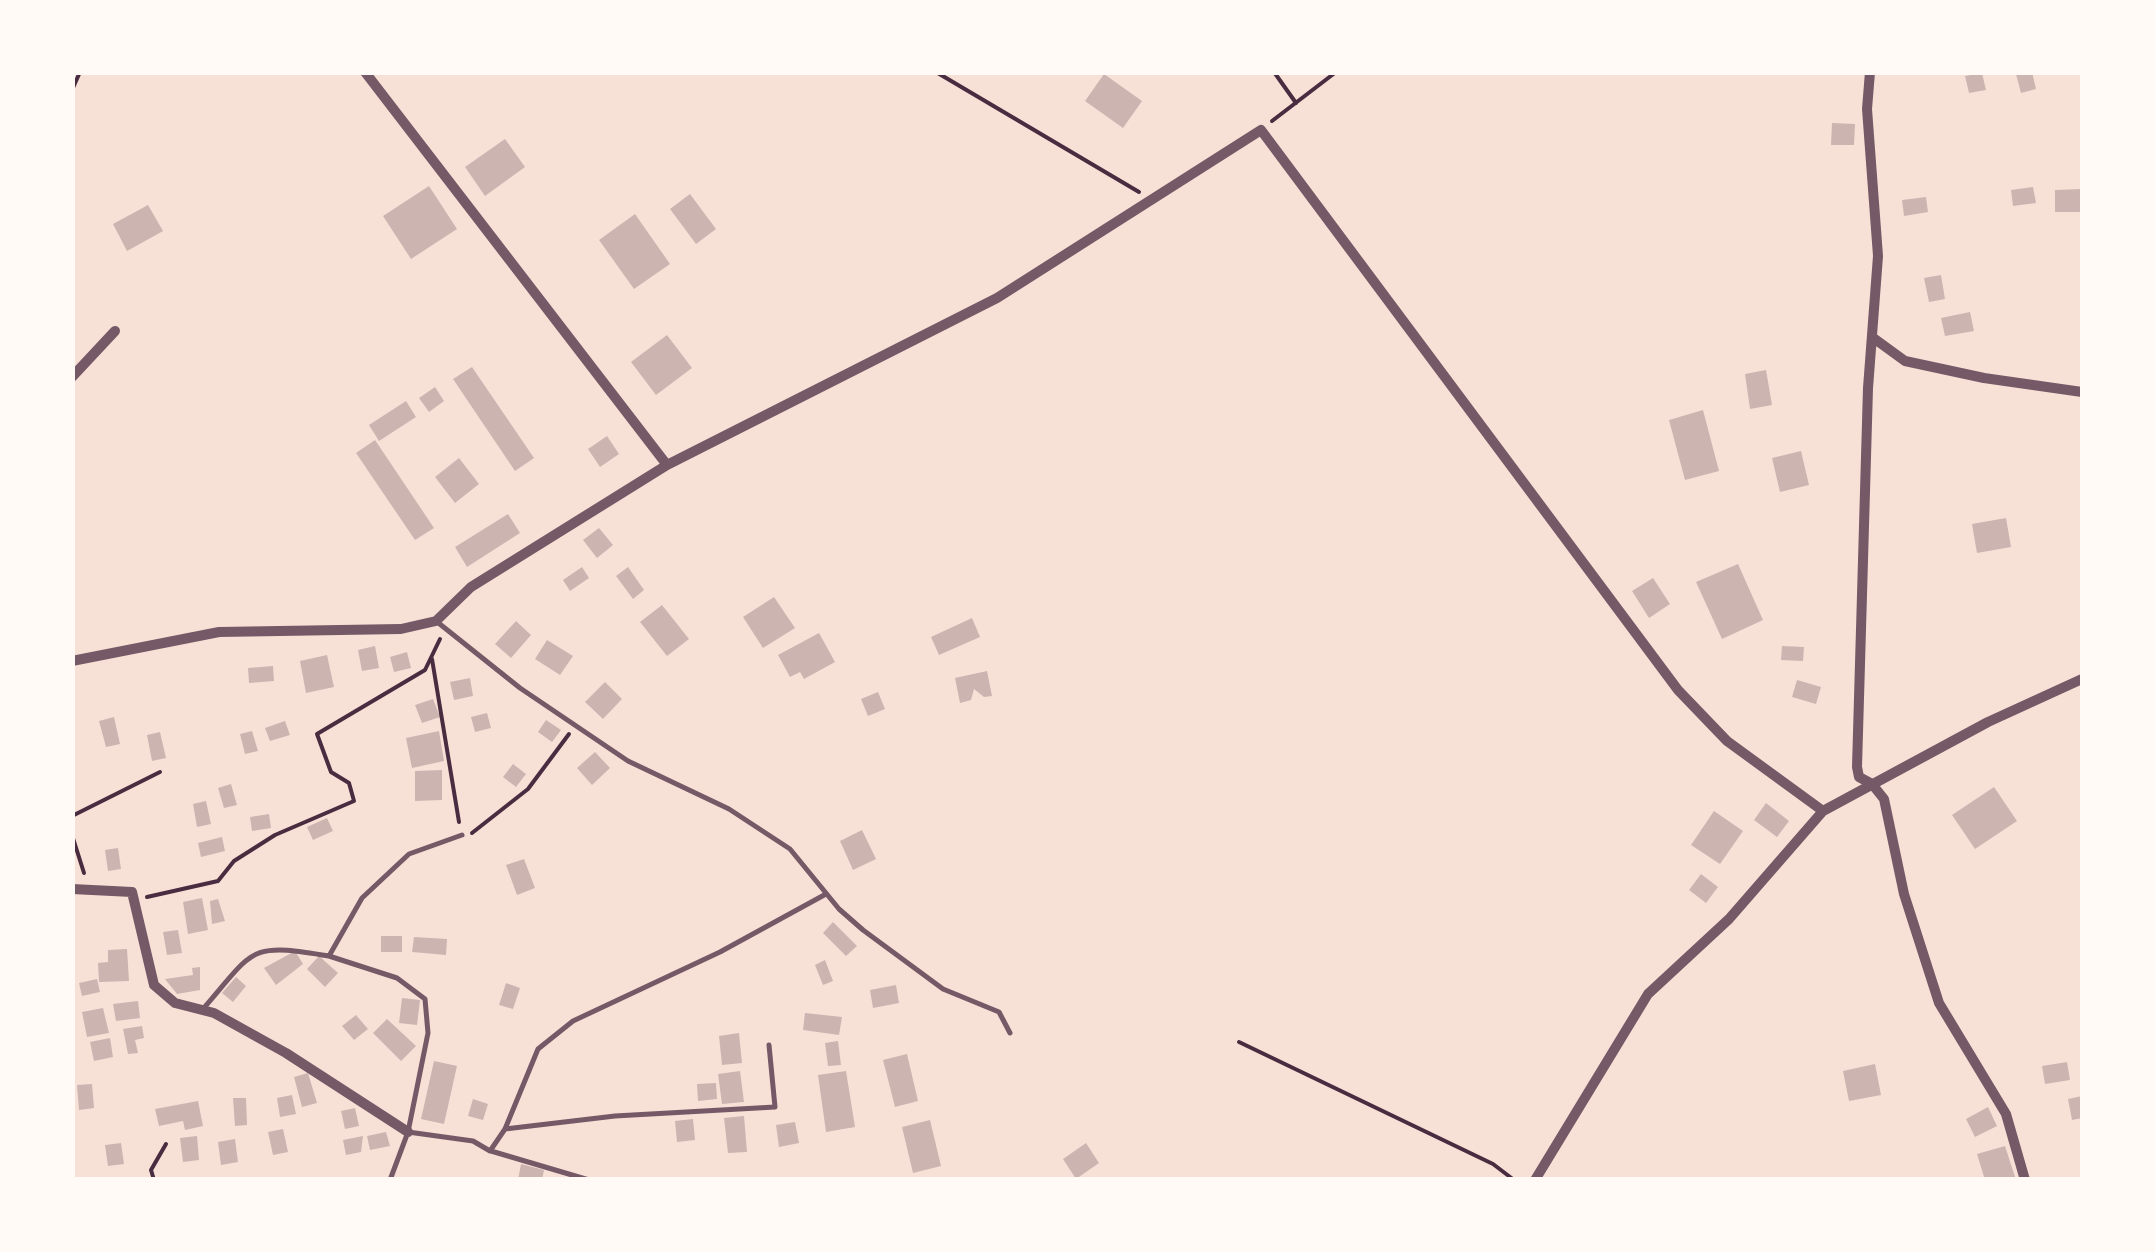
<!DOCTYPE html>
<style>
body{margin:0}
#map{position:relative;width:2155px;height:1252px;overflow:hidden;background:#f7e1d7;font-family:Inter,sans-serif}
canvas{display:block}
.frame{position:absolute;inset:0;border:75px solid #fffaf5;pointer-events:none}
</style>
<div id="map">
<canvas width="2155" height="1252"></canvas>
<div class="frame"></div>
</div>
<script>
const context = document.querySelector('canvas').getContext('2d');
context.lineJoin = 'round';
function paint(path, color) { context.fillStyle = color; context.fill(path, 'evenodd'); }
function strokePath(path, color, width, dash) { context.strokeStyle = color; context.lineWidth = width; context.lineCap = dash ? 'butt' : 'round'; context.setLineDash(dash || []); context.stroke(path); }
paint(new Path2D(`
 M 2032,72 L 2036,89 L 2021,93 L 2016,74 Z
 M 1982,73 L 1986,90 L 1969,93 L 1965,76 Z
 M 1104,74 L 1142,101 L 1123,128 L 1085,101 Z
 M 1832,123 L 1855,124 L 1854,145 L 1831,145 Z
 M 505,139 L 525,167 L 485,196 L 465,167 Z
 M 429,186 L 457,229 L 411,259 L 383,216 Z
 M 2033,187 L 2036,203 L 2013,206 L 2011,190 Z
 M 2082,189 L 2082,212 L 2055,212 L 2055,190 Z
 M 690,194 L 716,229 L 696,244 L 670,209 Z
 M 1926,197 L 1928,212 L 1904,216 L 1902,200 Z
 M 148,205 L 163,231 L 127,251 L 113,224 Z
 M 635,214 L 670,264 L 634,289 L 599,240 Z
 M 1941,275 L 1945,299 L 1929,302 L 1924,278 Z
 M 1970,312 L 1974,331 L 1945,336 L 1941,318 Z
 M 667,335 L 692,368 L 656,395 L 631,362 Z
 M 472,367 L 534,458 L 515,471 L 453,379 Z
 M 1766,370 L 1772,405 L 1750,409 L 1745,374 Z
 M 435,387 L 444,401 L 429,412 L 419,398 Z
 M 406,401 L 416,417 L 379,441 L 369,425 Z
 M 1703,410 L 1719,471 L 1685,480 L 1669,420 Z
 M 607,436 L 619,454 L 600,467 L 588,449 Z
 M 375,440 L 434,528 L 415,540 L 356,453 Z
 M 1801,451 L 1809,485 L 1780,492 L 1772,458 Z
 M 459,458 L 479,484 L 455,503 L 435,477 Z
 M 508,514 L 520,533 L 467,567 L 455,547 Z
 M 2006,518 L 2011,547 L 1977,553 L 1972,524 Z
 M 599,528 L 613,545 L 597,558 L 583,540 Z
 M 1738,564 L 1763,620 L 1722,639 L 1696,582 Z
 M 582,567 L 589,578 L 570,591 L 563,580 Z
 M 628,567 L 644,590 L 633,599 L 616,576 Z
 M 1653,578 L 1670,604 L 1649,618 L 1632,591 Z
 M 774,597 L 795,628 L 763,648 L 743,617 Z
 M 662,605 L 689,639 L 667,656 L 640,622 Z
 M 972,618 L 980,637 L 939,655 L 931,637 Z
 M 516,621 L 531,635 L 511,658 L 495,644 Z
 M 819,633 L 835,662 L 804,679 L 800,672 L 790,677 L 778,655 Z
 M 547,640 L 573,656 L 560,675 L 535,659 Z
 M 375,646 L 379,668 L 362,671 L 358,650 Z
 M 1782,646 L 1804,647 L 1803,661 L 1781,660 Z
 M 407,652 L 411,668 L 394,672 L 390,657 Z
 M 327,655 L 334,687 L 306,693 L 300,661 Z
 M 273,666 L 274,681 L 249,683 L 248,668 Z
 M 987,671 L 992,696 L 984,697 L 974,689 L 971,700 L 960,703 L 955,678 Z
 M 470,678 L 473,696 L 454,700 L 450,682 Z
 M 1797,680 L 1821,687 L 1816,704 L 1792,697 Z
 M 605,682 L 622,699 L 603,719 L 585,702 Z
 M 878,692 L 885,709 L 868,716 L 861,699 Z
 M 433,699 L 440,717 L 422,723 L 415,705 Z
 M 487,713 L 491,728 L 475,732 L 471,717 Z
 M 114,717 L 120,744 L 106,747 L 99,721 Z
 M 546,720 L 561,730 L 552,742 L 538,732 Z
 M 285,721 L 290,735 L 270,741 L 265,728 Z
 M 252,731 L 258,751 L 245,754 L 240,734 Z
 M 439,731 L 444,761 L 412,768 L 406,738 Z
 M 160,732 L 166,758 L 152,761 L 147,735 Z
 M 595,752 L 610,768 L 592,785 L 577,768 Z
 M 513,764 L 526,774 L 516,787 L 503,777 Z
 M 442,770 L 442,800 L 415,801 L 415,771 Z
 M 231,784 L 237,805 L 224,808 L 218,788 Z
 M 1994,787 L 2017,821 L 1975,849 L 1952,815 Z
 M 206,801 L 211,824 L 197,827 L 193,804 Z
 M 1766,803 L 1789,821 L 1777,837 L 1754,820 Z
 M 1714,811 L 1743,831 L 1720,864 L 1691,845 Z
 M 269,814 L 271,828 L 252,831 L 250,817 Z
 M 327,818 L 333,831 L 313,840 L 307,827 Z
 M 862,830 L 876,859 L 853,870 L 840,841 Z
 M 222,837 L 225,851 L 201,857 L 198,843 Z
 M 118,848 L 121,869 L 108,871 L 105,850 Z
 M 524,859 L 535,888 L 517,895 L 506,865 Z
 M 1701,874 L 1718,887 L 1706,903 L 1689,890 Z
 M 202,898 L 208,930 L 188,934 L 183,902 Z
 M 218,899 L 225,921 L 212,924 L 210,901 Z
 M 833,922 L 857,946 L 846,956 L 823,933 Z
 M 178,930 L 182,953 L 167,955 L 163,932 Z
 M 381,936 L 402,936 L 402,952 L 381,952 Z
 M 414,937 L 447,939 L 446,955 L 412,952 Z
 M 127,949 L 129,981 L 99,982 L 98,963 L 108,962 L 108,950 Z
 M 295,951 L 303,964 L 276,985 L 264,968 Z
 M 319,956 L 338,973 L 325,987 L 307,969 Z
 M 825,960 L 833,981 L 823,985 L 815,965 Z
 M 200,967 L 200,990 L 177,994 L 165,979 L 193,975 L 192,968 Z
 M 236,977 L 246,986 L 233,1002 L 222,993 Z
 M 97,979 L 100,992 L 82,996 L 79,983 Z
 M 506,983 L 520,988 L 513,1009 L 499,1005 Z
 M 896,985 L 899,1003 L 873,1008 L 870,990 Z
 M 402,998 L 420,1000 L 417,1025 L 399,1023 Z
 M 138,1001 L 140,1018 L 116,1021 L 113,1004 Z
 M 103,1008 L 109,1033 L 87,1037 L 82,1012 Z
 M 805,1013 L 842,1017 L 839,1035 L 803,1030 Z
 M 356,1015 L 368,1029 L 354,1040 L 342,1026 Z
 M 387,1019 L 416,1046 L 401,1061 L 373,1033 Z
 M 142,1026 L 144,1038 L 135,1040 L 138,1053 L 128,1054 L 123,1029 Z
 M 739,1033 L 742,1063 L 722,1065 L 719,1036 Z
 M 110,1038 L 113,1057 L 94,1061 L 90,1042 Z
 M 838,1041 L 841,1065 L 828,1066 L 825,1043 Z
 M 907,1054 L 918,1101 L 895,1107 L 883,1060 Z
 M 434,1061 L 457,1066 L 444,1124 L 421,1119 Z
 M 2067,1062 L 2070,1080 L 2045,1084 L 2042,1066 Z
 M 1875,1064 L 1881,1095 L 1849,1101 L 1843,1071 Z
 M 740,1071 L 744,1102 L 722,1104 L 718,1074 Z
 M 846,1071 L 855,1127 L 826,1132 L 818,1075 Z
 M 308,1073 L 317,1103 L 302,1107 L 294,1077 Z
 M 716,1083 L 717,1099 L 698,1101 L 697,1084 Z
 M 92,1084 L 94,1108 L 79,1110 L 77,1085 Z
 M 292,1095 L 296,1114 L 280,1117 L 277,1098 Z
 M 2082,1096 L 2082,1118 L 2072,1120 L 2068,1099 Z
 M 233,1098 L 246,1098 L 247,1125 L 235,1126 Z
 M 473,1099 L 488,1104 L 483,1120 L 468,1116 Z
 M 198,1101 L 203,1126 L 185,1130 L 183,1121 L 159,1126 L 155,1109 Z
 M 1988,1107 L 1997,1126 L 1975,1137 L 1966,1119 Z
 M 355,1108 L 359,1126 L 345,1129 L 341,1111 Z
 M 744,1116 L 747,1152 L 728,1153 L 724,1118 Z
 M 693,1119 L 695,1140 L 677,1142 L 675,1121 Z
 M 930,1120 L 941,1166 L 913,1173 L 902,1127 Z
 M 795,1122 L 799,1143 L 779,1147 L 776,1125 Z
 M 283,1129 L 288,1152 L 273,1155 L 268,1132 Z
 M 386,1132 L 390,1146 L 370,1150 L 367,1136 Z
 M 197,1136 L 199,1160 L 183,1162 L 180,1138 Z
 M 363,1136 L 361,1152 L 346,1155 L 343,1140 Z
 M 235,1139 L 238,1162 L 221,1165 L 218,1142 Z
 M 121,1143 L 124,1164 L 108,1166 L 105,1145 Z
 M 1086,1143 L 1099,1163 L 1076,1179 L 1063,1159 Z
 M 2005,1146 L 2016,1180 L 1985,1180 L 1977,1154 Z
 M 521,1164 L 544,1170 L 542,1180 L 518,1180 Z`), '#ccb4b1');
strokePath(new Path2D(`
 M 936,72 L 1139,192
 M 1274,72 L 1296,103
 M 72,90 L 80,72
 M 1272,121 L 1336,72
 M 432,659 L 459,822
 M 72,816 L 160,772
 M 472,833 L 528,789 L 569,734
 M 72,835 L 84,873
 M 147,897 L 218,881 L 234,861 L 275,835 L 354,801 L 349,783 L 331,772 L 317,734 L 425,670 L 440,639
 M 1239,1042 L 1493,1164 L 1514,1180
 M 154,1180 L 151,1170 L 166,1144`), '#4a2c40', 4);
strokePath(new Path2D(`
 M 436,621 L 520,688 L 628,761 L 729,809 L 790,849 L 839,909 L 863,930 L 943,989 L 999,1012 L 1010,1033
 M 203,1009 C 255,949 248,942 329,956
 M 505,1129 L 615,1116 L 775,1107 L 769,1045
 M 408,1132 L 428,1033 L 425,999 L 397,978 L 329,956 L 362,898 L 409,854 L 462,835
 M 491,1151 L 589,1180
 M 390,1180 L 408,1132 L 473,1141 L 490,1151 L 505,1129 L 538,1049 L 573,1021 L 720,952 L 826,894`), '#755966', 5);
strokePath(new Path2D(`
 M 365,72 L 667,465
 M 1870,72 L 1867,109 L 1878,256 L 1868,388 L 1857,767 L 1859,777 L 1872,784 L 1884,799 L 1904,894 L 1939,1003 L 2006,1114 L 2025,1180
 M 1872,337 L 1905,361 L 1984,378 L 2082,392
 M 72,377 L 115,331
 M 72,661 L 219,632 L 401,629 L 436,621 L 471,587 L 667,465 L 997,298 L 1261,130 L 1678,690 L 1727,741 L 1823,811
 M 72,889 L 132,892 L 154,985 L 175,1003 L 214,1013 L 286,1053 L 408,1132
 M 1535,1180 L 1648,994 L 1729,919 L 1823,811 L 1988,722 L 2082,679`), '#755966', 10);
</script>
